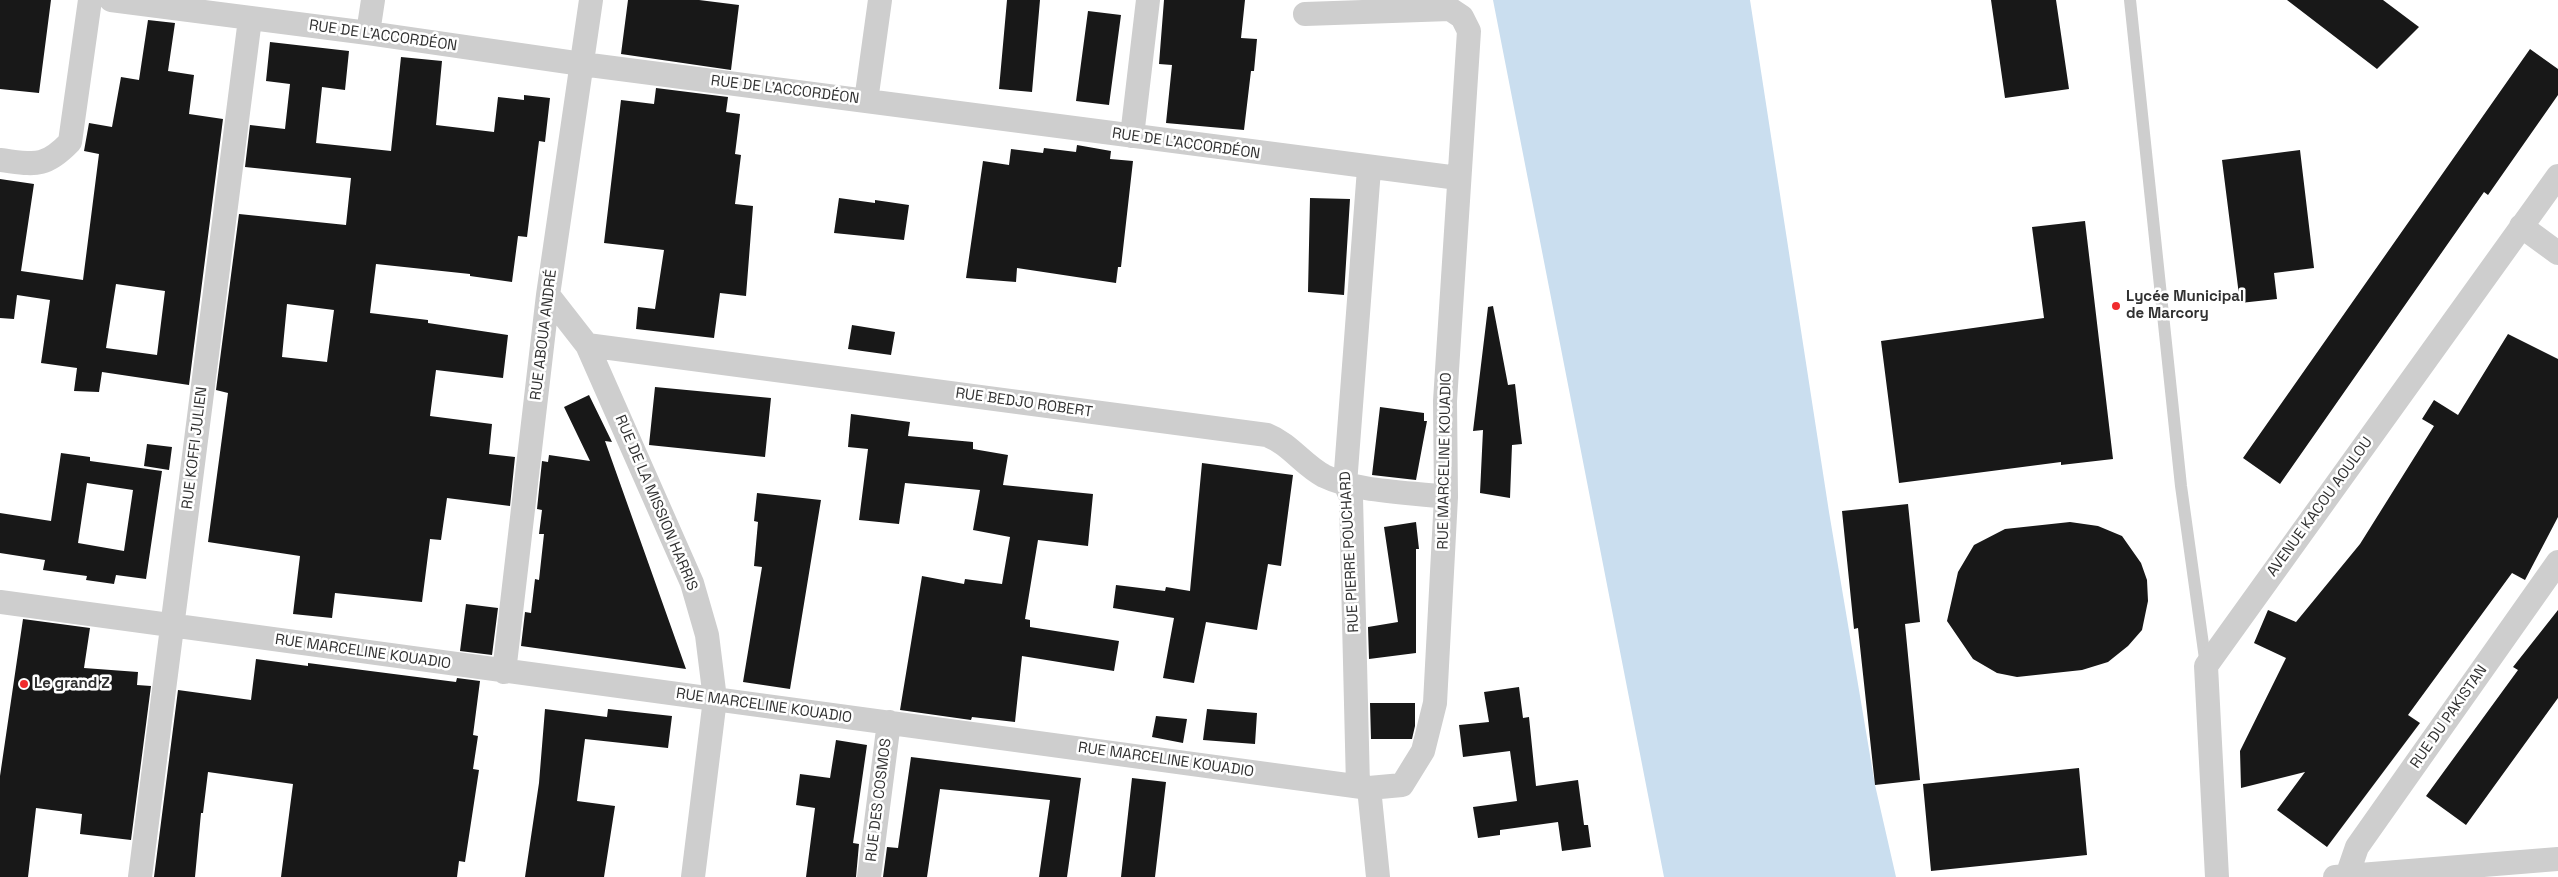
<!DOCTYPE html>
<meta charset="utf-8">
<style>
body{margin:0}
canvas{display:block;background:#fff}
</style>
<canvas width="2558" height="877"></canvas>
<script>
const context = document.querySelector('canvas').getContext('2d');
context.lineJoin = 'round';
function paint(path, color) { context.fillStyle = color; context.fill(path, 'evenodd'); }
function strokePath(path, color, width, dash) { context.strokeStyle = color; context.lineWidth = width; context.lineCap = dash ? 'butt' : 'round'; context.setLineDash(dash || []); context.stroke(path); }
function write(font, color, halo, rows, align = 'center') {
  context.font = font + ' "Space Grotesk",sans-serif'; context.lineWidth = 5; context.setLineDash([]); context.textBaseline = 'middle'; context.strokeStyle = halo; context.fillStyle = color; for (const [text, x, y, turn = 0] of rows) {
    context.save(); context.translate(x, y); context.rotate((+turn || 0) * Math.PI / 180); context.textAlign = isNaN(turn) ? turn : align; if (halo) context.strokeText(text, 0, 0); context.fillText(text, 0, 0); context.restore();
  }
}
paint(new Path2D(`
 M 1493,0 L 1750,0 L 1829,512 L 1875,785 L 1896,877 L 1664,877 Z`), '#cadeef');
paint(new Path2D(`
 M 0,0 L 51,0 L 39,93 L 0,89 Z
 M 628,0 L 699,0 L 739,5 L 731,70 L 621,54 Z
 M 1007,0 L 1040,0 L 1032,92 L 999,89 Z
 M 1164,0 L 1245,0 L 1241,38 L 1257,39 L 1254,71 L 1251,71 L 1244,130 L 1166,123 L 1172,65 L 1159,64 Z
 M 1991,0 L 2056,0 L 2069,89 L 2005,98 Z
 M 2287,0 L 2383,0 L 2419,27 L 2377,69 Z
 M 1088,11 L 1121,15 L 1109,105 L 1076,101 Z
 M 148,20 L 175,23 L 168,71 L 194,75 L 189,114 L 223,119 L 189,385 L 102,372 L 99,392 L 74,391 L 77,368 L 41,363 L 50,300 L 17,295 L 14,319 L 0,318 L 0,179 L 34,184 L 21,271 L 83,280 L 99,154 L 84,151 L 89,123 L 112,127 L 121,77 L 139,80 ZM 116,284 L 165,291 L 157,355 L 106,348 Z
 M 270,42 L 349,51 L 345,90 L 322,87 L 316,143 L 391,151 L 401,57 L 442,61 L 436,125 L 494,132 L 498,97 L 524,100 L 524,95 L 550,98 L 545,142 L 539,141 L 527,237 L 518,236 L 512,282 L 470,276 L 470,274 L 376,264 L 370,313 L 428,320 L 428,323 L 508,335 L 503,378 L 436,370 L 430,416 L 492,424 L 489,454 L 515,457 L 510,506 L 447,498 L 441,540 L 430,539 L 422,602 L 335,593 L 332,618 L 293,614 L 300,556 L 208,542 L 228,393 L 216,390 L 239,214 L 346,225 L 351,178 L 245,167 L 250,125 L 285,129 L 290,84 L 266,81 ZM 287,304 L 334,310 L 327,362 L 282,357 Z
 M 2530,49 L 2558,69 L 2558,95 L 2488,195 L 2484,192 L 2280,484 L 2243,458 Z
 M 656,88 L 728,97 L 726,112 L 740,114 L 735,154 L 741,155 L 735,204 L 753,206 L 746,296 L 720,293 L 714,338 L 636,329 L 638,307 L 655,309 L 664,250 L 604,243 L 621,100 L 654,104 Z
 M 1077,145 L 1111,151 L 1110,159 L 1133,161 L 1121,267 L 1118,267 L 1116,283 L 1017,268 L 1016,282 L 966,278 L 983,161 L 1009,165 L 1011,149 L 1043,153 L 1044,148 L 1076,152 Z
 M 2300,150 L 2314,268 L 2274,273 L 2277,299 L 2240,303 L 2222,160 Z
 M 839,198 L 875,203 L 875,200 L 909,205 L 904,240 L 834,233 Z
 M 1310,198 L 1350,199 L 1344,295 L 1308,292 Z
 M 2085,221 L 2113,459 L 2061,465 L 2061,462 L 1899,483 L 1881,341 L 2044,318 L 2032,227 Z
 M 1493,306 L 1508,385 L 1515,384 L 1522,444 L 1512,445 L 1510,498 L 1480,493 L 1483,430 L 1473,431 L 1488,307 Z
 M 852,325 L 895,332 L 891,355 L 848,349 Z
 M 2508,334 L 2558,359 L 2558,517 L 2525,580 L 2512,573 L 2408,715 L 2420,723 L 2327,847 L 2277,810 L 2305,772 L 2241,788 L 2240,751 L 2286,658 L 2254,643 L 2268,610 L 2296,622 L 2360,544 L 2434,426 L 2422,419 L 2434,400 L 2458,415 Z
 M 655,387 L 771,398 L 765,457 L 649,445 Z
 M 589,395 L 612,442 L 605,441 L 686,669 L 521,646 L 525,612 L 531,613 L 535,579 L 539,580 L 544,534 L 539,534 L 542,510 L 537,509 L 542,461 L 548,462 L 549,455 L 590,461 L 564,407 Z
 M 1380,407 L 1424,413 L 1424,421 L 1427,421 L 1416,480 L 1372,475 Z
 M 851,414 L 910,422 L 908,436 L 973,442 L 973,449 L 1008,455 L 1003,485 L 1093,494 L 1088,546 L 1038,540 L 1025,619 L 1030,620 L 1030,627 L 1119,641 L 1114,671 L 1022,656 L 1015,722 L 972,717 L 971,720 L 900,710 L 922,576 L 964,584 L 965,579 L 1002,584 L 1010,537 L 973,530 L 980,490 L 905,483 L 899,524 L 859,520 L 868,449 L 848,447 Z
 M 147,444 L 172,447 L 169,470 L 144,466 Z
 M 61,453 L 90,457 L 90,461 L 162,471 L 146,579 L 116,575 L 114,584 L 86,580 L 87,576 L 43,570 L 45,560 L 0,553 L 0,513 L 51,521 ZM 87,483 L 133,490 L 124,551 L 78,543 Z
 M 1202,463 L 1293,475 L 1281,566 L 1268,564 L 1257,630 L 1206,622 L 1194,683 L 1163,678 L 1174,618 L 1113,608 L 1116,585 L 1165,591 L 1166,587 L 1190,591 Z
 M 757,493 L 821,500 L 790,689 L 743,682 L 762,567 L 754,566 L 758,522 L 754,521 Z
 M 1908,504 L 1920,622 L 1905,624 L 1920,780 L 1875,785 L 1858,628 L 1854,629 L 1842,511 Z
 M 1416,522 L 1419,549 L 1416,549 L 1416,653 L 1369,659 L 1368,627 L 1398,622 L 1384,527 Z
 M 2070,522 L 2098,526 L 2122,536 L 2141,563 L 2147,580 L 2148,601 L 2142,630 L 2128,646 L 2108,662 L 2082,670 L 2017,677 L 1997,673 L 1973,659 L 1947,621 L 1958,572 L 1974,545 L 2005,529 Z
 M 466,604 L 498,608 L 492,655 L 460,651 Z
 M 2558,610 L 2558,698 L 2466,825 L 2426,796 L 2518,670 L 2513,667 Z
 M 23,619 L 90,628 L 84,668 L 138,672 L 137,685 L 151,686 L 131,840 L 80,834 L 82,814 L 36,808 L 28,877 L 0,877 L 0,776 Z
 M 256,659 L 308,666 L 308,663 L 456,682 L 457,678 L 480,681 L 473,735 L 478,736 L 473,769 L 479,770 L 465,862 L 459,861 L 457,877 L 281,877 L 293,784 L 208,772 L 203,813 L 201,813 L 195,877 L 154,877 L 178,690 L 251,700 Z
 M 1519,687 L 1523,718 L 1529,717 L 1536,786 L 1578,780 L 1584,825 L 1588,825 L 1591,847 L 1562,851 L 1558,822 L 1500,830 L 1500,835 L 1478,838 L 1473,807 L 1517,801 L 1510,751 L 1463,757 L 1459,725 L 1489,722 L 1484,692 Z
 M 1370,703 L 1415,703 L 1415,726 L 1412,739 L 1371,739 Z
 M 545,709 L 607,717 L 608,709 L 672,716 L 668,748 L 585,739 L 577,801 L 615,806 L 604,877 L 525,877 L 539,783 Z
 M 1207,709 L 1257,713 L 1255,744 L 1203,740 Z
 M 1156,716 L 1187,719 L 1183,743 L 1152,737 Z
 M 836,740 L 867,745 L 853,843 L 859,844 L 856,877 L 806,877 L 815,808 L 796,805 L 800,774 L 830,778 Z
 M 911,757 L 1081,778 L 1067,877 L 1039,877 L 1050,800 L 940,789 L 927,877 L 883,877 L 887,847 L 898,848 Z
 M 2079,768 L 2087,855 L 1931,871 L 1923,784 Z
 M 1132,778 L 1166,782 L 1155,877 L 1121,877 Z`), '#181818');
strokePath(new Path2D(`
 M 2130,0 L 2181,486 L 2206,666`), '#cecece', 12);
strokePath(new Path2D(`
 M 111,0 L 368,33 L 582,64 L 1458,178
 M 368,33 L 373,0
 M 866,101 L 880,0
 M 1132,136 L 1148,0
 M 0,160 C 34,164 44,169 70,142 L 90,0
 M 2521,226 L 2558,253
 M 548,295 L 587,345 L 692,583 L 707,635 L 715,699 L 693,877
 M 587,345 L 1267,435 C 1290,444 1303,465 1324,476 C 1357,492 1408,492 1446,497
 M 0,602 L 1369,788 L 1402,785 L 1423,751 L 1435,703 L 1446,497 L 1445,401 L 1469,31 L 1462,17 L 1450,9 L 1305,14
 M 504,672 L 548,295 L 591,0
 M 1358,786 L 1351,497 L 1345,484 L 1369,169
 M 1369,788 L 1378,877
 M 2347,876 L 2357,847 L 2558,562
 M 140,877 L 250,19
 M 869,877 L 889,722
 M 2217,877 L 2206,666 L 2558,176
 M 2335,877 L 2558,859`), '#cecece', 24);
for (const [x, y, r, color] of [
 [2116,306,5,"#f02b2d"],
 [24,684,5,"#f02b2d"]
]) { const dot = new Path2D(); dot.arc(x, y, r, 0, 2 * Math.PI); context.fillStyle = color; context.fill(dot); strokePath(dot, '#fff', 2); }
write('15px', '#313131', '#fff', [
 ["RUE DE L'ACCORDÉON",383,36,8],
 ["RUE DE L'ACCORDÉON",785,90,7],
 ["RUE DE L'ACCORDÉON",1186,144,8],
 ["RUE ABOUA ANDRÉ",544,335,-83],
 ["RUE BEDJO ROBERT",1024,403,8],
 ["RUE KOFFI JULIEN",195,448,-83],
 ["RUE MARCELINE KOUADIO",1445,461,-89],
 ["RUE DE LA MISSION HARRIS",656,503,67],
 ["AVENUE KACOU AOULOU",2320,507,-54],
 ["RUE PIERRE POUCHARD",1350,552,-93],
 ["RUE MARCELINE KOUADIO",363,652,8],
 ["RUE MARCELINE KOUADIO",764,706,8],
 ["RUE DU PAKISTAN",2449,717,-55],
 ["RUE MARCELINE KOUADIO",1166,760,8],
 ["RUE DES COSMOS",879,800,-83]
]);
write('bold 15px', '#313131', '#fff', [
 ["Lycée Municipal",2126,297],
 ["de Marcory",2126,314],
 ["Le grand Z",34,684]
], 'left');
</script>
